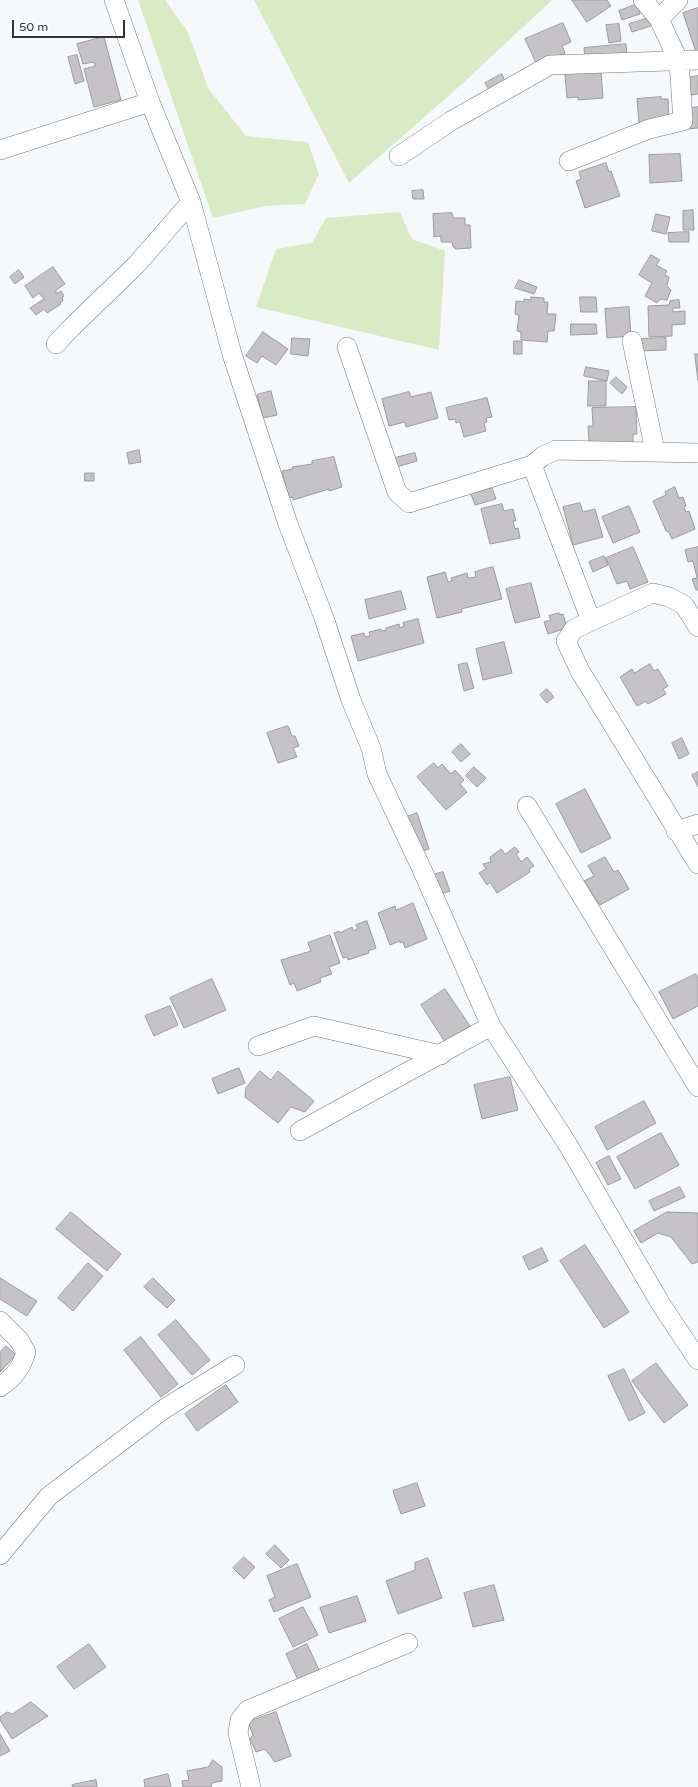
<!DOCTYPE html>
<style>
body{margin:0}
#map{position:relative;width:698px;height:1787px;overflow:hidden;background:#f6f9fb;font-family:"Varela Round",sans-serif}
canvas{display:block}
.scale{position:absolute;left:12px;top:20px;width:113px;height:18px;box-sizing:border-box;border:2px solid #323334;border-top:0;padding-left:5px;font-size:12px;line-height:14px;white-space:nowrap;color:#323334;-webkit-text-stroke:3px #fff;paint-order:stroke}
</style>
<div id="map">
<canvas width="698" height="1787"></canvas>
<div class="scale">50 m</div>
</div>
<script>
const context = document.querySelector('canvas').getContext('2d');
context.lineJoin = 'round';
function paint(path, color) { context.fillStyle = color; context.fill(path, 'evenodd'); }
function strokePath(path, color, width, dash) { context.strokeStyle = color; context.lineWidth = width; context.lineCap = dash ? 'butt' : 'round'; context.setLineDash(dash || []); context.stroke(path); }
paint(new Path2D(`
 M 138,0 L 165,0 L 188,32 L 208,88 L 246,136 L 308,142 L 319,174 L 305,204 L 265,206 L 213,218 Z
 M 254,0 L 552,0 L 461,85 L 349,183 Z
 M 400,212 L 412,239 L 445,251 L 439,350 L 256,307 L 276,249 L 312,243 L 326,218 Z`), '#d8ebc5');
const building = new Path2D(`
 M 572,0 L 607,0 L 611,6 L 587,22 Z
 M 637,4 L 640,14 L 622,20 L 619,11 Z
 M 698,8 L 698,58 L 683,13 Z
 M 652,17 L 654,25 L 632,32 L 629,24 Z
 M 563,23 L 571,42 L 562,46 L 565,53 L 537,65 L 525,39 Z
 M 619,24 L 621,41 L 609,43 L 606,25 Z
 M 104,37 L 121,100 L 94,107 L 84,69 L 95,66 L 94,62 L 83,64 L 77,44 Z
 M 626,44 L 627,57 L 585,60 L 584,48 Z
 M 77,55 L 84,81 L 75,84 L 68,57 Z
 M 601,72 L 603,98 L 578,100 L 578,97 L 567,98 L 565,74 Z
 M 502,74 L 505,81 L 489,90 L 485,83 Z
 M 698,76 L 698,94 L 686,96 L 684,78 Z
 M 661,97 L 661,99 L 668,99 L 669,123 L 639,124 L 637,99 Z
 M 698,107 L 698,128 L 687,129 L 687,109 Z
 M 680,154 L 682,181 L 650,183 L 649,155 Z
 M 606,163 L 609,172 L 611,171 L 620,196 L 585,208 L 576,181 L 581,179 L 579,172 Z
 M 423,190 L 424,199 L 413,199 L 412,191 Z
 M 693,210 L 694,230 L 683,230 L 683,211 Z
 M 452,213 L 453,218 L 465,218 L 465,225 L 470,225 L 471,248 L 455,249 L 455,247 L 453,247 L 452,242 L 441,242 L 441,236 L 434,237 L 433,214 Z
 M 656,214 L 670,217 L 666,234 L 652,231 Z
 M 689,232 L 689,242 L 669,242 L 668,233 Z
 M 651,255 L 660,260 L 656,265 L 667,271 L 665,275 L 669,277 L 667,286 L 671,290 L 667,300 L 660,299 L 657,303 L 645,296 L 652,283 L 639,275 Z
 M 53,267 L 65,284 L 56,290 L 56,294 L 61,291 L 64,296 L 62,298 L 63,301 L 60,303 L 61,304 L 47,313 L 44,309 L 36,315 L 30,308 L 44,299 L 39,293 L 33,298 L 25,286 Z
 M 19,270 L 24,277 L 15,284 L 10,277 Z
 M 519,280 L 537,287 L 534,294 L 515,288 Z
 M 531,297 L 544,298 L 544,302 L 548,302 L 547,314 L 556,314 L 554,331 L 548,331 L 547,342 L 521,340 L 521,332 L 517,331 L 519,315 L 515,314 L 516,301 L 524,302 L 524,299 L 531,300 Z
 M 580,297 L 596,297 L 597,312 L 581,312 Z
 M 679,300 L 680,308 L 673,308 L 673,312 L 685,311 L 685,324 L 672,325 L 672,336 L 649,337 L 648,306 L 669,305 L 670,301 Z
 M 629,307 L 631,336 L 607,338 L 605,309 Z
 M 571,324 L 596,324 L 597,334 L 571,335 Z
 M 263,332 L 288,349 L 276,365 L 262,356 L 257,363 L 246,356 Z
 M 292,338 L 310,339 L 308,356 L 291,354 Z
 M 666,338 L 666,350 L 639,351 L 638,339 Z
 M 514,341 L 522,341 L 522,354 L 514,354 Z
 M 695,354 L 698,354 L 698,380 Z
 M 586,367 L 609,371 L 607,381 L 584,376 Z
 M 616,377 L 627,387 L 622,394 L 610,383 Z
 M 589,381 L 606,381 L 606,406 L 588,406 Z
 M 271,391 L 277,415 L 263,418 L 257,395 Z
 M 409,392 L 411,397 L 431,392 L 438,418 L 406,427 L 405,422 L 389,426 L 382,399 Z
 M 487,398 L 492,417 L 486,418 L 487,422 L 484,423 L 486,431 L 464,437 L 460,422 L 456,423 L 455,419 L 449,420 L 446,408 Z
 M 636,407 L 637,434 L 633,434 L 633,443 L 589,444 L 588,426 L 593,426 L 592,408 Z
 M 139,450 L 141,462 L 129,464 L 127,453 Z
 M 415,453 L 417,461 L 393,468 L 391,459 Z
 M 334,457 L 342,487 L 329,491 L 329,489 L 293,500 L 293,497 L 289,498 L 282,471 L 293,469 L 292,467 L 312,464 L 312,461 Z
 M 85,473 L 94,473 L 94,481 L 85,481 Z
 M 675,487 L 679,498 L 683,497 L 686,506 L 684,507 L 686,512 L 689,511 L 695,529 L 672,539 L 668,531 L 666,531 L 653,501 L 666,495 L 665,492 Z
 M 492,488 L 496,499 L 475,505 L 471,494 Z
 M 580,503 L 583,512 L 595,509 L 603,537 L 573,545 L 563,507 Z
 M 502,504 L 504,511 L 513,509 L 516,521 L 513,521 L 515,529 L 518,528 L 520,538 L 490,544 L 481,509 Z
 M 629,506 L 640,532 L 613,543 L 602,517 Z
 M 633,547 L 648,582 L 630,589 L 627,581 L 617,584 L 606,558 Z
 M 698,547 L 698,590 L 696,590 L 692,579 L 697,578 L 693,561 L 688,562 L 685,550 Z
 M 604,556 L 608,565 L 593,572 L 589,562 Z
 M 493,567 L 502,599 L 461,609 L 462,612 L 437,618 L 427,577 L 445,572 L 448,582 L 452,581 L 451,578 L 467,573 L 468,578 L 476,577 L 475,572 Z
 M 531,583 L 540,617 L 515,623 L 506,589 Z
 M 401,591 L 406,609 L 369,619 L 365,600 Z
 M 559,613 L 560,615 L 563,614 L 567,628 L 548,634 L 544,622 L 551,620 L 549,616 Z
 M 418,619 L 424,643 L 358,661 L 351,636 L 364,633 L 365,637 L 370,636 L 369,632 L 381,629 L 382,631 L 386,630 L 386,628 L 399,624 L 400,628 L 404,626 L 403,623 Z
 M 504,642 L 512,673 L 483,680 L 476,649 Z
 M 467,663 L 474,688 L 464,691 L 458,665 Z
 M 650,664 L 654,671 L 658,669 L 668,686 L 663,689 L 666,694 L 648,704 L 646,701 L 637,706 L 620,677 L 632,669 L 634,673 Z
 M 547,689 L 554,697 L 547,703 L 540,695 Z
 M 288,726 L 292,736 L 295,736 L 299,746 L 293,748 L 297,757 L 278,763 L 267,733 Z
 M 682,738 L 689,754 L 679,759 L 672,743 Z
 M 461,744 L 470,754 L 461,762 L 452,752 Z
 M 434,763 L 438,768 L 442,764 L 451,774 L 455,770 L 464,780 L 460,784 L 467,792 L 446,810 L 417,777 Z
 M 474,767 L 486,778 L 477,787 L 466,776 Z
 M 698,772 L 698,787 L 692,775 Z
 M 585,789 L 611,838 L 581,853 L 556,804 Z
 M 417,813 L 429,849 L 418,852 L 407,817 Z
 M 515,847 L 519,852 L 516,854 L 521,862 L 527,857 L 534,866 L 529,869 L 530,872 L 497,893 L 490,882 L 487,885 L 479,873 L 486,869 L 483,864 L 491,862 L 490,857 L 501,849 L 505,854 Z
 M 605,857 L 614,872 L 618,870 L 629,889 L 600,905 L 584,881 L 594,876 L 588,866 Z
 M 443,872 L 450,891 L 436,896 L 429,876 Z
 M 413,903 L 427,939 L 405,948 L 403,942 L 400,943 L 400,941 L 390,945 L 378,913 L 395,906 L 396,910 Z
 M 367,921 L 376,948 L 368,951 L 369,953 L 348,960 L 347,957 L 343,958 L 334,933 L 339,931 L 340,933 L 352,927 L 353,931 L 358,929 L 356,925 Z
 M 330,935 L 340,963 L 329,967 L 332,974 L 320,978 L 321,982 L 297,991 L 294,983 L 290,985 L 281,960 L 311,951 L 308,943 Z
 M 696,974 L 698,979 L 698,1006 L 673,1019 L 659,992 Z
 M 212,979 L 226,1010 L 184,1028 L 170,998 Z
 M 445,989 L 470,1026 L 445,1042 L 421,1005 Z
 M 170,1006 L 178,1025 L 154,1036 L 145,1016 Z
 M 239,1068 L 245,1083 L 218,1094 L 212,1079 Z
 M 260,1071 L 271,1080 L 278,1071 L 314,1101 L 305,1112 L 291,1107 L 278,1123 L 245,1097 L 246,1088 Z
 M 510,1077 L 518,1110 L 482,1119 L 474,1085 Z
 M 644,1101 L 656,1123 L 607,1150 L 595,1127 Z
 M 661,1133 L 679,1165 L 635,1189 L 617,1157 Z
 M 609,1156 L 621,1179 L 608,1185 L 596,1163 Z
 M 680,1187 L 685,1197 L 654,1211 L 649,1201 Z
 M 71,1212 L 121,1254 L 107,1271 L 56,1229 Z
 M 667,1212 L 698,1213 L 698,1262 L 692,1264 L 671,1237 L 658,1233 L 641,1243 L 634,1231 Z
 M 585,1245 L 629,1312 L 604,1328 L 560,1261 Z
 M 542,1248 L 548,1261 L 529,1270 L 523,1257 Z
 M 88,1263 L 103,1276 L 73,1311 L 58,1298 Z
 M 0,1278 L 37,1301 L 27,1316 L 0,1299 Z
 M 153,1278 L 175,1300 L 167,1308 L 144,1287 Z
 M 176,1320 L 210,1360 L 192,1375 L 158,1335 Z
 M 141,1337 L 178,1384 L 161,1397 L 124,1350 Z
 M 6,1346 L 16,1355 L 0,1372 L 0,1352 Z
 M 656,1363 L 688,1405 L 664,1423 L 632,1381 Z
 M 624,1369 L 645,1413 L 629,1421 L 608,1376 Z
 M 226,1385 L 238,1402 L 197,1431 L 185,1414 Z
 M 417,1483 L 425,1506 L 401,1514 L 393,1491 Z
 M 275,1545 L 289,1560 L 281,1568 L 266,1554 Z
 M 244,1557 L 255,1567 L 244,1579 L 233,1568 Z
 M 428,1558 L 442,1598 L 398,1614 L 386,1581 L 415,1570 L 415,1563 Z
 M 297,1564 L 311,1597 L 274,1612 L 269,1600 L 275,1597 L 267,1576 Z
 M 494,1585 L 504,1620 L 473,1627 L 464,1593 Z
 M 357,1596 L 366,1621 L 329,1633 L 320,1608 Z
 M 303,1607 L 318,1635 L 293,1647 L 279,1619 Z
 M 89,1644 L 106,1667 L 74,1689 L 57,1667 Z
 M 307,1644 L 319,1670 L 298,1680 L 286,1654 Z
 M 31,1702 L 48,1716 L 12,1739 L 0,1720 L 0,1717 L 7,1712 L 12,1714 Z
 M 276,1712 L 291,1756 L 275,1762 L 265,1749 L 256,1752 L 250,1739 L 253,1735 L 248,1722 Z
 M 0,1734 L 10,1751 L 0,1756 Z
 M 213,1760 L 222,1767 L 222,1781 L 212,1783 L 211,1787 L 183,1787 L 182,1781 L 189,1780 L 187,1771 L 208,1767 Z
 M 168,1774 L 171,1787 L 145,1787 L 144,1780 Z
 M 96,1780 L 97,1787 L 73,1787 L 72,1785 Z`);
paint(building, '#c6c3c6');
strokePath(building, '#9c9a9c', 1);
const minor = new Path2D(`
 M 114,0 L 150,102 L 191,202 L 232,354 L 288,524 L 324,618 L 351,700 L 371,748 L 377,774 L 420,865 L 491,1026 L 568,1145 L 662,1306 L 698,1360
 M 659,19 L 678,0
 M 0,150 L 150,102
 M 399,156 L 451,121 L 550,65 L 698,60
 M 569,161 L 649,129 L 683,121 L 679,62 L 659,19 L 643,0
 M 632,341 L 655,451
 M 56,344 L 71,328 L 137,264 L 191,202
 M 347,347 L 397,492 L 409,503 L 532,465 L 543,456 L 556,450 L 698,453
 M 532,465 L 591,621
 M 698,627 L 684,605 L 669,597 L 653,593 L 574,629 L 566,641 L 580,671 L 698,864
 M 527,806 L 698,1087
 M 676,831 L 698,824
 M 258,1046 L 314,1026 L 441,1055
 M 300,1131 L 491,1026
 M 0,1321 L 19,1340 L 26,1352 C 21,1369 14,1377 0,1387
 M 0,1555 L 49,1496 L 164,1409 L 235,1365
 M 251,1787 L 238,1733 L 240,1720 L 248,1710 L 408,1643`);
strokePath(minor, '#76787a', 20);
strokePath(minor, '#fff', 19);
</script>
